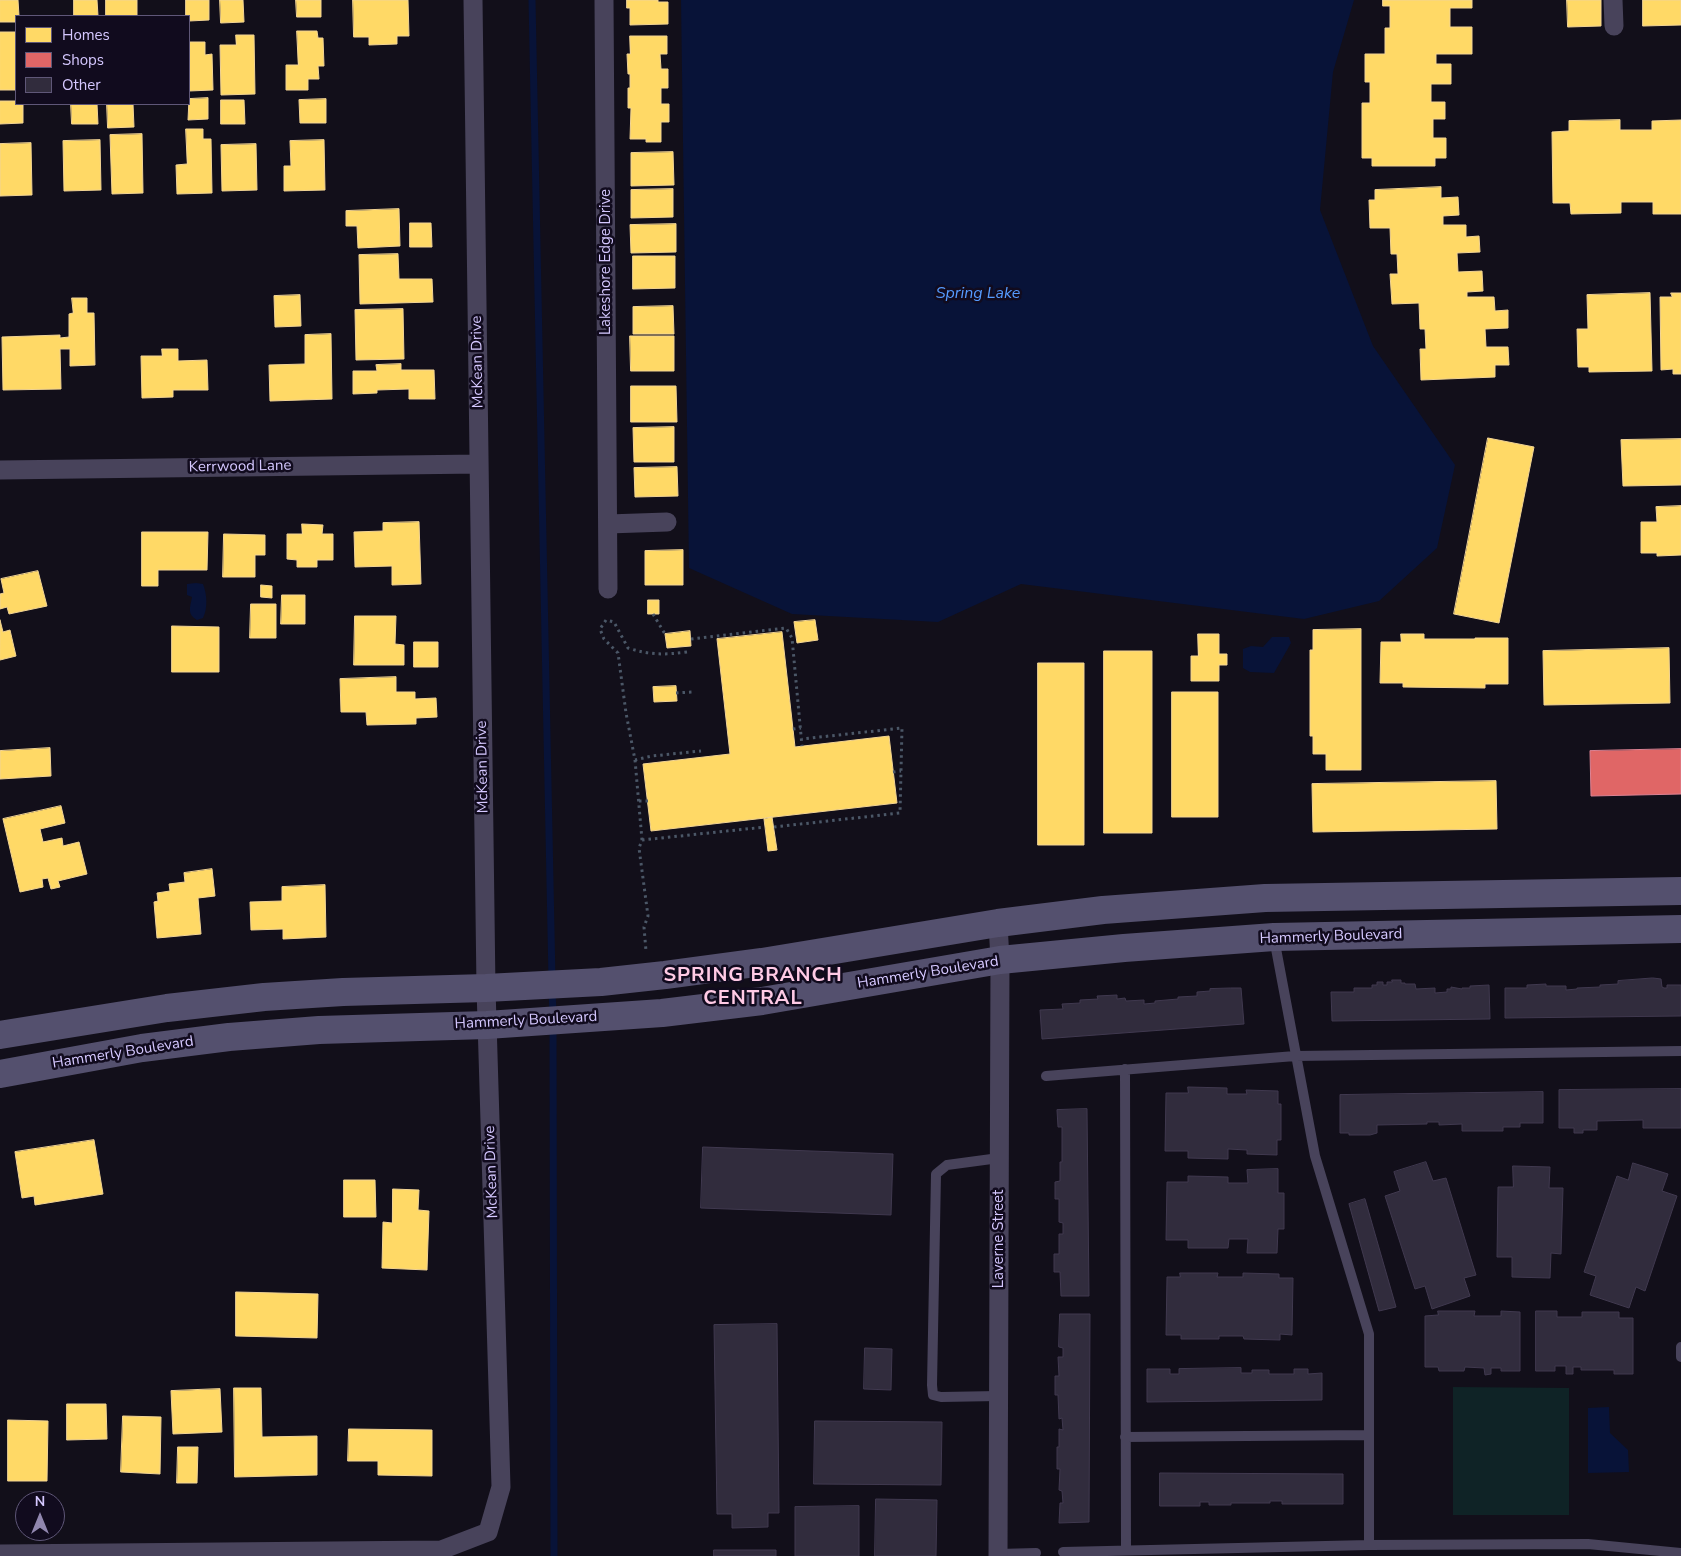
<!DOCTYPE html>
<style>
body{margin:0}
#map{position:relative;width:1681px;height:1556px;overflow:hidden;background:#120f1a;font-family:"Nunito Sans",sans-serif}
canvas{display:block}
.legend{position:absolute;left:15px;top:15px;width:175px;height:90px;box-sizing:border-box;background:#110b1e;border:1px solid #5f5778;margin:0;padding:6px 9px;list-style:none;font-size:15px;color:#d5c8ff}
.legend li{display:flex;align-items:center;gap:10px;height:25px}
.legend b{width:25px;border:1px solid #5f5778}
.north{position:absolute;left:15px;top:1491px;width:50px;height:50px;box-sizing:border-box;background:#110b1e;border:1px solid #5f5778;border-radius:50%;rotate:0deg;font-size:14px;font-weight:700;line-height:20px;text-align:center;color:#d5c8ff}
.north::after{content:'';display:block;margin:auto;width:18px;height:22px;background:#9187af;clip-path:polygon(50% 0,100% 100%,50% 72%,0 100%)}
</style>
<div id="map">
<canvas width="1681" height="1556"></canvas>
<ul class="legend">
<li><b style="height:14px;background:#ffd966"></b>Homes</li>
<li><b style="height:14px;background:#e06666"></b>Shops</li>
<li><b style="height:14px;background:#312c3d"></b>Other</li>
</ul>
<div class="north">N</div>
</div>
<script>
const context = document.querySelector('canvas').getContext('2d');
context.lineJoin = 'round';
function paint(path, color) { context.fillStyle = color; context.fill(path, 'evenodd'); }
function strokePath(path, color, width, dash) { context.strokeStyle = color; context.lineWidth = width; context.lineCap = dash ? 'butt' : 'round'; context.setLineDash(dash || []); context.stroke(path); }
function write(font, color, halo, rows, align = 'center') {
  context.font = font + ' "Nunito Sans",sans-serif'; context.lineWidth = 5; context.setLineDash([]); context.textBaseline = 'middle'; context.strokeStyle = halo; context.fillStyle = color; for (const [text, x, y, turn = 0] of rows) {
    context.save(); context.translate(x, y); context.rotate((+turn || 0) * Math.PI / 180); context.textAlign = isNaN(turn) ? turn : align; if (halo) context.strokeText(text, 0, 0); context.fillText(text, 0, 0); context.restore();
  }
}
paint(new Path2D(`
 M 1453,1387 L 1569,1388 L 1569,1515 L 1453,1515 Z`), '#0f2326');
paint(new Path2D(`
 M 681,0 L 1354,0 L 1333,72 L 1320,210 L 1373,346 L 1455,465 L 1437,548 L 1379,601 L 1304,619 L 1021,584 L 938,622 L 792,614 L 689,568 Z
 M 196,583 L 203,584 C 207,594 208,608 203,618 L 197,620 C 187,614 190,608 192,597 L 187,595 L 187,584 Z
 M 1272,637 L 1289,637 L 1291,643 L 1274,673 L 1250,672 L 1243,668 L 1243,649 L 1251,646 L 1263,647 Z
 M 1609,1407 L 1610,1433 L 1628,1450 L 1629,1472 L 1588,1473 L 1588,1408 Z`), '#081338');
const homes = new Path2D(`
 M 0,0 L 18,0 L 19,16 L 16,16 L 16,22 L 0,22 Z
 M 74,0 L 97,0 L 98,16 L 74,16 Z
 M 106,0 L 137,0 L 137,16 L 106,16 Z
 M 186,0 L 209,0 L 209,20 L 189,21 L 189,16 L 186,16 Z
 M 220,0 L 243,0 L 244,22 L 221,23 Z
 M 296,0 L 321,0 L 321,17 L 297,17 Z
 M 353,0 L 408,0 L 409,36 L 397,36 L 397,44 L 369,45 L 369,37 L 354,37 Z
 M 627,0 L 658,0 L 658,2 L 668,2 L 668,24 L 630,25 L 630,8 L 627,8 Z
 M 1383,0 L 1472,0 L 1472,8 L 1450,8 L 1450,27 L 1472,27 L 1472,54 L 1436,54 L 1436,64 L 1451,64 L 1451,84 L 1431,84 L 1431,102 L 1445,102 L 1445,119 L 1433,119 L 1433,138 L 1446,138 L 1446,158 L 1435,158 L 1435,166 L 1372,166 L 1372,158 L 1362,158 L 1362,103 L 1370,103 L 1370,82 L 1365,82 L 1365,54 L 1385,54 L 1385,28 L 1390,28 L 1390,6 L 1383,6 Z
 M 1567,0 L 1601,0 L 1601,26 L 1568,27 Z
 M 1643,0 L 1681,0 L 1681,25 L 1643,26 Z
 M 297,31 L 317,31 L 318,38 L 323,38 L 324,66 L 318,66 L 319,79 L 308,79 L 308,90 L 286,90 L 286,65 L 298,65 Z
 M 0,32 L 16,32 L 16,90 L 0,90 Z
 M 236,35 L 254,35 L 255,94 L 221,95 L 220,45 L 236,45 Z
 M 630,36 L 667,36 L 667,54 L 660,54 L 661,69 L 668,69 L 668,88 L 661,88 L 661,104 L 669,104 L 669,122 L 661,122 L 661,142 L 646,142 L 646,139 L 630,139 L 631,108 L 628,108 L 628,88 L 630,88 L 630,74 L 628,74 L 627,54 L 630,54 Z
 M 189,42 L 205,42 L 205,55 L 212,54 L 213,90 L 189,91 Z
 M 208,98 L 208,119 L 188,120 L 189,99 Z
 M 326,99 L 326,123 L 300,123 L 299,100 Z
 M 221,100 L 244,100 L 245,124 L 221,124 Z
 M 0,101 L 16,101 L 16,104 L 23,104 L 23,123 L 0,124 Z
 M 71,104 L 97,104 L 98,124 L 72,124 Z
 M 107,104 L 133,104 L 134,127 L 108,128 Z
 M 1620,120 L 1620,130 L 1652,130 L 1652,121 L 1681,120 L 1681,214 L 1653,214 L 1653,202 L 1621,202 L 1621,213 L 1571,214 L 1570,203 L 1553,203 L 1552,132 L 1569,131 L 1569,121 Z
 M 186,129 L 203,129 L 203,139 L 211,139 L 212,193 L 177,194 L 176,165 L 187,164 Z
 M 142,134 L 143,193 L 112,194 L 110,135 Z
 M 100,140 L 101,190 L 64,191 L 63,141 Z
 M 324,140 L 325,190 L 284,191 L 284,166 L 291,166 L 290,141 Z
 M 31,143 L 32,195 L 0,196 L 0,144 Z
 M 256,144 L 257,190 L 222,191 L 221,145 Z
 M 673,152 L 674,185 L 631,186 L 631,153 Z
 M 1441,187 L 1441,198 L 1458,197 L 1459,215 L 1443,216 L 1443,225 L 1466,225 L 1466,237 L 1479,236 L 1480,252 L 1457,253 L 1458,272 L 1482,271 L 1483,291 L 1467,292 L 1467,297 L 1494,297 L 1495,311 L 1508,310 L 1508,328 L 1485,329 L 1486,347 L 1508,347 L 1509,365 L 1495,365 L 1495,377 L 1421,380 L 1420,349 L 1426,349 L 1425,329 L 1420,329 L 1419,303 L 1392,304 L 1390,274 L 1398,274 L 1397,254 L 1391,254 L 1390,228 L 1370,228 L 1369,200 L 1375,200 L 1375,190 Z
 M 673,189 L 673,217 L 631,218 L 631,190 Z
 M 399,209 L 400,246 L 358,248 L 357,226 L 346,226 L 346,211 Z
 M 410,223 L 431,223 L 432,247 L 410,247 Z
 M 676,224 L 676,252 L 631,253 L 630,225 Z
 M 398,254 L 399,279 L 432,279 L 433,302 L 360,304 L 359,255 Z
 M 633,256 L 675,256 L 675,288 L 633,289 Z
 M 1650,293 L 1652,371 L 1589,372 L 1589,367 L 1578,367 L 1577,329 L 1588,329 L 1587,295 Z
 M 1671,293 L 1681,293 L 1681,374 L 1673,374 L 1673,369 L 1661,370 L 1660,297 L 1672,297 Z
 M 300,295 L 301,326 L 275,327 L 274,296 Z
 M 72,298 L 87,298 L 87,313 L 94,313 L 95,365 L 70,366 L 70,349 L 60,349 L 61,389 L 3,390 L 2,337 L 60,335 L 60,338 L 69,337 L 69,314 L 73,313 Z
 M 673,306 L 674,334 L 633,334 L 633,307 Z
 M 403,309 L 404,359 L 356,360 L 355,310 Z
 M 331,334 L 332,399 L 270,401 L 269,365 L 305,364 L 305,335 Z
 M 630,336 L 674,336 L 674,371 L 631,371 Z
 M 162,349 L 178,349 L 178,361 L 207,360 L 208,390 L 173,390 L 173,397 L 142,398 L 141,356 L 162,356 Z
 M 401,364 L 401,370 L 434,370 L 435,399 L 409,399 L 409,389 L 377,390 L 377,393 L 353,394 L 353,371 L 377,371 L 376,365 Z
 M 631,386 L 676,386 L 677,422 L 631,422 Z
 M 674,427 L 674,462 L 634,462 L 633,428 Z
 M 1488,438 L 1534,447 L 1499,623 L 1454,614 Z
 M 1681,439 L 1681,485 L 1623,486 L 1621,440 Z
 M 677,467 L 678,496 L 635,497 L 634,468 Z
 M 1681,506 L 1681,555 L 1657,556 L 1657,553 L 1641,553 L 1641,522 L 1657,522 L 1656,507 Z
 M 419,522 L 421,584 L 392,585 L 392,566 L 355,567 L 354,532 L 383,531 L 383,523 Z
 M 302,524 L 323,525 L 322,534 L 333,534 L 333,560 L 317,560 L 317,567 L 297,567 L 297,560 L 287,559 L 287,534 L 302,534 Z
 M 142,532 L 208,532 L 207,570 L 158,570 L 158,586 L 142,586 Z
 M 224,534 L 265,535 L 265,555 L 255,555 L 255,577 L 223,577 Z
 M 683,550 L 683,585 L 645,585 L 645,551 Z
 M 38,571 L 47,606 L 9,614 L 7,607 L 0,609 L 0,594 L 4,593 L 1,579 Z
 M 261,585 L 272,586 L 272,598 L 261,597 Z
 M 282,595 L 305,595 L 305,624 L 281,624 Z
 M 648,600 L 659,600 L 659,614 L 648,614 Z
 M 251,604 L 276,604 L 276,638 L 250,638 Z
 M 355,616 L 396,616 L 395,644 L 404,645 L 404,665 L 354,665 Z
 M 0,620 L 3,632 L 10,630 L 16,656 L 0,660 Z
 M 815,620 L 818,640 L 797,643 L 794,622 Z
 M 172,626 L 219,627 L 219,672 L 172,672 Z
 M 1361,629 L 1361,770 L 1326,770 L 1326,754 L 1313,754 L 1313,736 L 1310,736 L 1310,650 L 1313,650 L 1313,630 Z
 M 690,631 L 691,646 L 667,648 L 665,634 Z
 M 782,632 L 795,747 L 889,736 L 897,803 L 651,831 L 643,764 L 730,754 L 717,639 Z
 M 1198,634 L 1219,634 L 1219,654 L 1227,654 L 1227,665 L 1219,665 L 1219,681 L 1191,681 L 1191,656 L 1198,656 Z
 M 1401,634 L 1424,634 L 1424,639 L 1475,639 L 1475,638 L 1508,638 L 1508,684 L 1485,684 L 1485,688 L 1403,687 L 1403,683 L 1380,683 L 1381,642 L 1401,642 Z
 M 414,642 L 438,642 L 438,667 L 414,667 Z
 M 1669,648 L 1670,703 L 1544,705 L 1543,651 Z
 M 1104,651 L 1152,651 L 1152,833 L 1104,833 Z
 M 1038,663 L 1084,663 L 1084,845 L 1038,845 Z
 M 396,677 L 396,692 L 415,692 L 415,699 L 436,698 L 437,717 L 416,718 L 416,724 L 367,725 L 366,712 L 341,712 L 340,679 Z
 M 676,686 L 677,701 L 654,702 L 653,687 Z
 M 1172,692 L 1218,692 L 1218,817 L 1172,817 Z
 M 50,748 L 51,776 L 0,779 L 0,751 Z
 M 1496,781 L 1497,829 L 1313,832 L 1312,784 Z
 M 61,806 L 65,823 L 40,829 L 43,842 L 62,838 L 63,846 L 79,842 L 87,874 L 58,881 L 60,887 L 51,889 L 48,878 L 42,879 L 43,887 L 20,892 L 3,819 Z
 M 772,817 L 777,850 L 768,851 L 764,819 Z
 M 212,869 L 215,896 L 198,898 L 201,934 L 157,938 L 154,902 L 158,901 L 157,893 L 170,891 L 169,884 L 185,882 L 184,873 Z
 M 325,885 L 326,937 L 283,939 L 283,929 L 251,930 L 250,902 L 282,901 L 282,887 Z
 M 94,1140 L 103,1194 L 35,1205 L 34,1196 L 22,1198 L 15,1152 Z
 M 344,1180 L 375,1180 L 376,1217 L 344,1217 Z
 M 393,1189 L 419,1190 L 418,1210 L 429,1211 L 427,1270 L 382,1268 L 383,1222 L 392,1223 Z
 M 236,1292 L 318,1294 L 317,1338 L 236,1336 Z
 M 234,1388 L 261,1388 L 262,1437 L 317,1436 L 317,1475 L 235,1477 Z
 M 220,1389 L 222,1432 L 173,1434 L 171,1391 Z
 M 67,1404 L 106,1404 L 107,1439 L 67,1440 Z
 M 123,1416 L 161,1417 L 160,1474 L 121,1472 Z
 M 8,1420 L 48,1421 L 47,1481 L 8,1481 Z
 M 349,1429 L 432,1430 L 432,1476 L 378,1475 L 378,1461 L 348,1461 Z
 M 178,1447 L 198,1447 L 197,1483 L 177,1483 Z`);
paint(homes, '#ffd966');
strokePath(homes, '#f2d494', 1);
const shops = new Path2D(`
 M 1681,749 L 1681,794 L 1591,796 L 1590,751 Z`);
paint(shops, '#e06666');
strokePath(shops, '#dd8394', 1);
strokePath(new Path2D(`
 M 532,0 L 552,979
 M 552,990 L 553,1014
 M 553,1025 L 554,1556`), '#081338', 7);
const building = new Path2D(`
 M 1653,978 L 1661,979 L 1662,987 L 1664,988 L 1667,988 L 1667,985 L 1681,985 L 1681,1016 L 1505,1018 L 1505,988 L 1527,988 L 1527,985 L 1546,984 L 1546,986 L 1566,986 L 1566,990 L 1577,989 L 1577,988 L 1600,987 L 1600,985 L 1618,984 L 1618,981 Z
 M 1392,980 L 1401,980 L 1401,983 L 1405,983 L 1405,984 L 1415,984 L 1416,989 L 1435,988 L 1435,993 L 1447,992 L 1447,989 L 1451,989 L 1451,987 L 1462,989 L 1462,988 L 1470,988 L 1470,986 L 1489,985 L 1490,1019 L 1332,1021 L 1331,992 L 1354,992 L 1354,988 L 1372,988 L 1372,985 L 1377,985 L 1377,982 L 1383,982 L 1383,985 L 1387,985 L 1387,982 L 1392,982 Z
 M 1231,988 L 1241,988 L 1244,1024 L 1042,1039 L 1040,1010 L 1063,1009 L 1062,1004 L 1080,1003 L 1080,1000 L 1098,999 L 1097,996 L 1117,995 L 1117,999 L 1125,998 L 1126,1001 L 1144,1000 L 1144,1004 L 1155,1003 L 1155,1001 L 1178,999 L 1178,997 L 1197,996 L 1197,992 L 1210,991 L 1210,989 Z
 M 1188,1087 L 1227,1088 L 1227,1094 L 1247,1094 L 1246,1090 L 1278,1091 L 1278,1104 L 1281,1104 L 1281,1140 L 1277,1140 L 1277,1155 L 1247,1154 L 1247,1150 L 1228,1149 L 1228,1159 L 1188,1158 L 1188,1151 L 1165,1151 L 1166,1093 L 1188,1093 Z
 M 1681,1089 L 1681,1128 L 1643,1128 L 1643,1120 L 1597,1121 L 1597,1130 L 1583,1130 L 1583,1133 L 1574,1133 L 1574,1128 L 1559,1128 L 1559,1090 Z
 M 1543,1092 L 1543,1123 L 1520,1123 L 1520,1127 L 1503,1127 L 1503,1131 L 1462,1131 L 1462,1124 L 1439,1125 L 1439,1122 L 1427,1122 L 1427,1124 L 1377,1125 L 1377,1133 L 1370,1135 L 1349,1135 L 1349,1133 L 1340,1133 L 1340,1095 Z
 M 1087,1109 L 1089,1296 L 1061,1296 L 1060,1272 L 1054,1272 L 1054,1254 L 1059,1254 L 1059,1234 L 1063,1234 L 1063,1223 L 1059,1222 L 1059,1199 L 1055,1199 L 1055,1182 L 1060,1181 L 1060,1162 L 1062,1162 L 1062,1127 L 1058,1127 L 1057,1110 Z
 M 703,1147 L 893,1154 L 891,1215 L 701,1208 Z
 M 1426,1162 L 1433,1181 L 1446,1178 L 1476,1275 L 1464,1278 L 1470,1296 L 1432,1309 L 1425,1286 L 1415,1289 L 1385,1196 L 1400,1191 L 1394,1172 Z
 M 1633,1163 L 1668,1174 L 1662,1191 L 1677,1196 L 1645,1291 L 1636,1287 L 1629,1308 L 1590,1295 L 1596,1276 L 1584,1272 L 1617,1176 L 1628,1180 Z
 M 1513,1166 L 1550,1167 L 1549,1188 L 1563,1188 L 1561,1254 L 1551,1253 L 1550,1278 L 1512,1277 L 1512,1257 L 1497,1257 L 1498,1187 L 1513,1187 Z
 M 1278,1169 L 1278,1193 L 1284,1193 L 1284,1229 L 1278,1229 L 1277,1253 L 1247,1253 L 1248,1239 L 1229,1239 L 1228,1248 L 1188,1248 L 1188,1240 L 1166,1240 L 1167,1182 L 1188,1182 L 1188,1176 L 1228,1177 L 1228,1183 L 1248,1183 L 1247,1170 Z
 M 1365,1199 L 1396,1307 L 1379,1311 L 1349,1204 Z
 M 1180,1273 L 1218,1273 L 1217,1277 L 1243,1277 L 1243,1273 L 1279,1274 L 1279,1278 L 1293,1278 L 1292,1335 L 1280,1334 L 1280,1340 L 1244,1339 L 1243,1336 L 1219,1336 L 1219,1339 L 1181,1339 L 1181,1335 L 1166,1335 L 1167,1277 L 1180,1277 Z
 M 1438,1311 L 1475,1311 L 1474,1316 L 1501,1316 L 1501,1311 L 1520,1312 L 1520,1371 L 1501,1371 L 1501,1368 L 1491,1368 L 1491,1374 L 1485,1375 L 1484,1368 L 1465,1367 L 1464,1371 L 1439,1371 L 1438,1367 L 1425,1367 L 1425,1316 L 1438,1315 Z
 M 1536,1311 L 1557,1311 L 1557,1317 L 1582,1317 L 1582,1312 L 1619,1312 L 1619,1318 L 1633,1318 L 1633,1374 L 1614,1374 L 1614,1370 L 1581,1370 L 1581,1367 L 1573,1367 L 1573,1374 L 1566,1374 L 1566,1366 L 1555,1366 L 1555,1371 L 1536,1371 Z
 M 1060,1314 L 1090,1314 L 1089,1522 L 1059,1523 L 1060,1503 L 1063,1503 L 1062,1491 L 1059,1490 L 1060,1469 L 1057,1469 L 1057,1447 L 1059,1447 L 1059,1429 L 1063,1430 L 1062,1418 L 1059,1419 L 1058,1395 L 1055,1395 L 1055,1376 L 1059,1376 L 1058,1357 L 1063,1357 L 1063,1348 L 1059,1347 Z
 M 777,1324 L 779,1513 L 768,1513 L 768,1527 L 732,1528 L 732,1514 L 717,1514 L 714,1325 Z
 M 865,1348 L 892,1349 L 891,1390 L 864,1389 Z
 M 1241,1368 L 1241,1373 L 1252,1373 L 1252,1370 L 1269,1370 L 1269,1374 L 1294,1374 L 1294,1369 L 1308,1369 L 1308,1374 L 1322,1373 L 1322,1400 L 1147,1402 L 1147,1369 L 1170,1369 L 1170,1374 L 1179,1374 L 1179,1369 Z
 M 815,1421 L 942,1422 L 941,1485 L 814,1484 Z
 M 1160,1473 L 1343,1474 L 1343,1504 L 1282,1504 L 1282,1501 L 1270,1501 L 1270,1503 L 1231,1503 L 1231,1505 L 1209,1505 L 1209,1502 L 1200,1502 L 1200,1506 L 1160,1506 Z
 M 876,1499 L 937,1500 L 936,1556 L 875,1556 Z
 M 859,1506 L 859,1556 L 795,1556 L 795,1507 Z
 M 714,1550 L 776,1550 L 776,1556 L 714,1556 Z`);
paint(building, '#312c3d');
strokePath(building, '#40394f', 1);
strokePath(new Path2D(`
 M 653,614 L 665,634
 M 691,639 L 786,628 L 792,638 L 802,746
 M 687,652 C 665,655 649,655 628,648 L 614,622 L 606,620 L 600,629 L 604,639 L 618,653 L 626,713 L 635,760 L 652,756 L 701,751
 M 676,693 L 693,692
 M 793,729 L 801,728
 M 635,760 L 642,840 L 639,848 L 648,916 L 644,927 L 646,951
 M 893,772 L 901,771
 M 639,801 L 648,801
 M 774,827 L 900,813 L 902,728 L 802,739
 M 642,840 L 765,827`), '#4b5767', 3, [2.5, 4]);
strokePath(new Path2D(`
 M 1274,938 L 1315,1156 L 1369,1334 L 1369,1545
 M 1125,1069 L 1126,1550
 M 1046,1076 L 1295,1056 L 1681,1051
 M 1681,1347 L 1681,1357
 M 998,1396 L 941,1397 L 933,1395 L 932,1385 L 936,1174 L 947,1165 L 999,1158
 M 1125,1437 L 1369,1435
 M 1063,1552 L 1369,1545 L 1588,1544 L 1681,1553
 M 998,1554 L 1036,1553`), '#48435b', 10);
strokePath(new Path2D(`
 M 604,0 L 608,589
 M 1613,0 L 1614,26
 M 0,470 L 479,464
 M 608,524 L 667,522
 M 998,923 L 1000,960 L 998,1556
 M 0,1554 L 441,1550 L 488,1532 L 501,1487 L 486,988 L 473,0`), '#48435b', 19);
strokePath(new Path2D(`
 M 0,1035 L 167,1008 L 264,997 L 343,992 L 486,988 L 601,982 L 665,975 L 762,962 L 998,923 L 1103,910 L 1265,898 L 1681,891
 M 0,1074 L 142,1048 L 229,1037 L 319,1030 L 487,1025 L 662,1013 L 762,1001 L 1000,960 L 1124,948 L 1274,937 L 1681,929`), '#54506e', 28);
write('15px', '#d5c8ff', '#110b1e', [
 ["Lakeshore Edge Drive",606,262,-90],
 ["McKean Drive",478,362,-91],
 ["Kerrwood Lane",240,467,-1],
 ["McKean Drive",483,767,-91],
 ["Hammerly Boulevard",1331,937,-2],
 ["Hammerly Boulevard",928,973,-9],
 ["Hammerly Boulevard",526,1021,-3],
 ["Hammerly Boulevard",123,1053,-9],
 ["McKean Drive",492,1172,-92],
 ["Laverne Street",999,1239,-90]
]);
write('italic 16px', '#569bff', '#110b1e', [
 ["Spring Lake",978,294]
]);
context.letterSpacing = '1px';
write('bold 20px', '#ffcae5', '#110b1e', [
 ["SPRING BRANCH",753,976],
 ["CENTRAL",753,999]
]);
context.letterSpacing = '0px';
</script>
